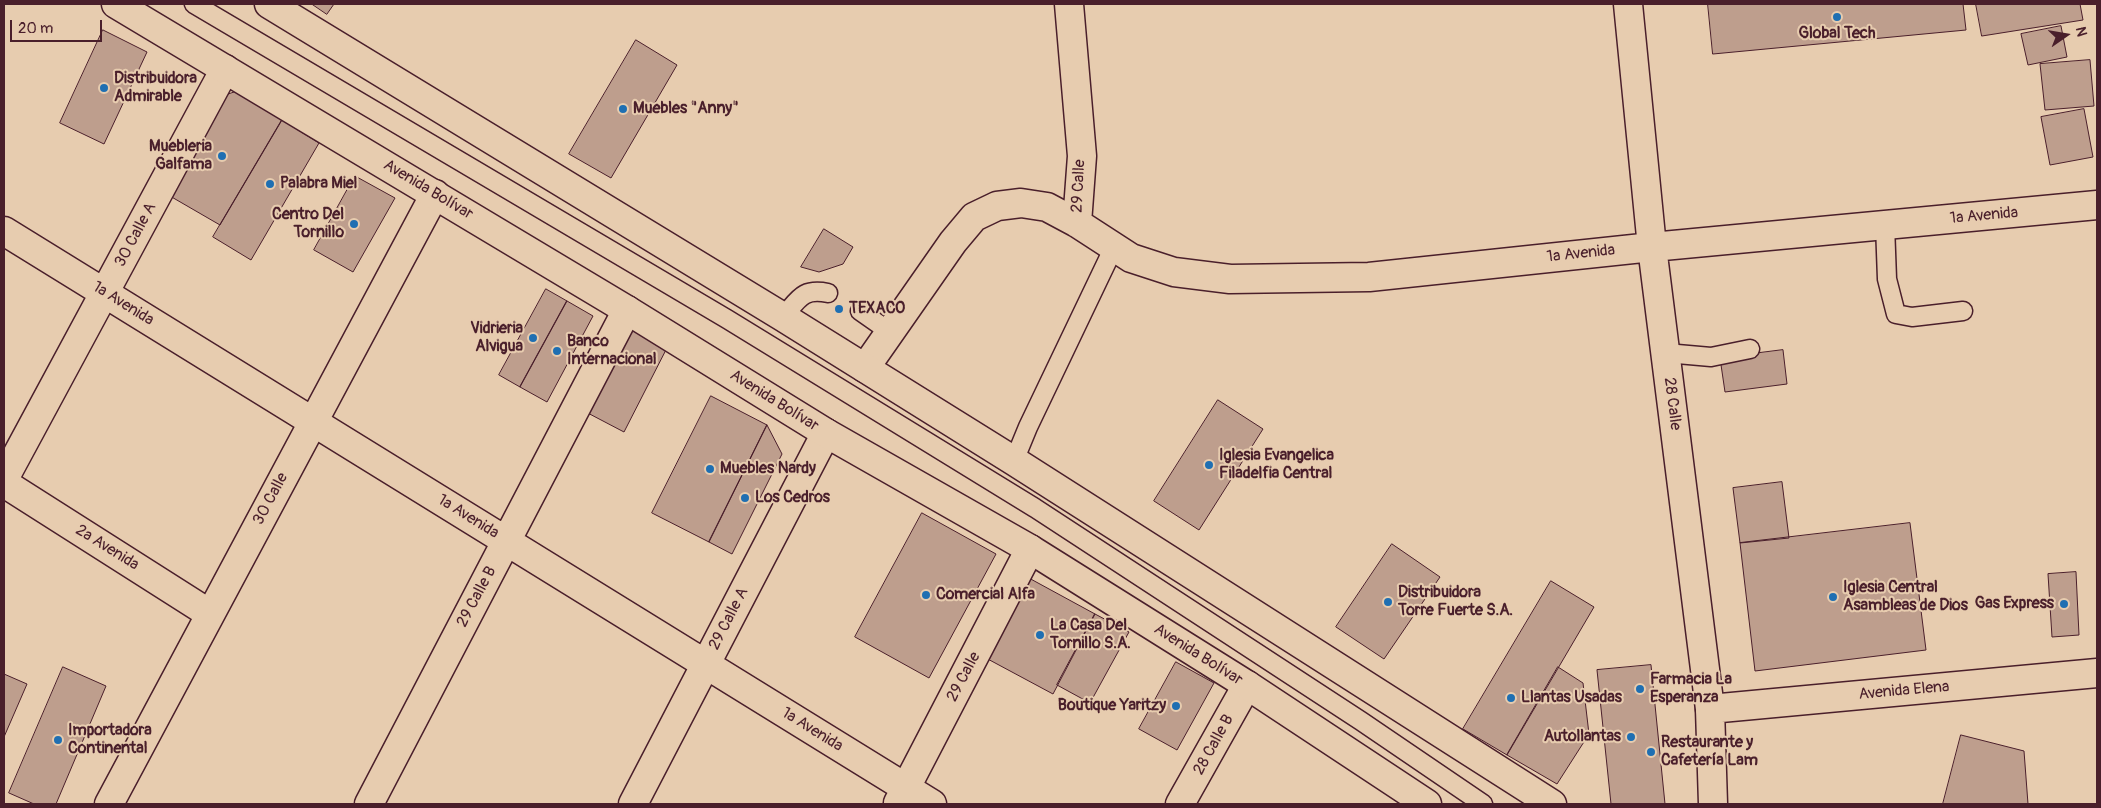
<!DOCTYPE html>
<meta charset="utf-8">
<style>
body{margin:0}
#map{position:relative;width:2101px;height:808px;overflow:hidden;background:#e7ccaf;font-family:Pangolin,sans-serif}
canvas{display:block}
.frame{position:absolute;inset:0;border:5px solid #4a1f2b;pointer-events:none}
.north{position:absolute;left:2041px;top:10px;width:50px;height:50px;-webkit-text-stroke:4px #e7ccaf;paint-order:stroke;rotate:77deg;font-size:14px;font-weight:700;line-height:20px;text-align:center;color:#4a1f2b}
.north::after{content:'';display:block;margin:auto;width:18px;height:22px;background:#4a1f2b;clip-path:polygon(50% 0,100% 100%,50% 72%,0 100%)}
.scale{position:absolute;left:10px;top:20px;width:92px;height:22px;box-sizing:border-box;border:2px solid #4a1f2b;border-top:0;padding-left:6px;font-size:15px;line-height:18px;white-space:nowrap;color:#4a1f2b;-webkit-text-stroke:4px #e7ccaf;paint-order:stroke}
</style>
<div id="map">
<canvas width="2101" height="808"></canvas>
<div class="frame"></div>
<div class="north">N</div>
<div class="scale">20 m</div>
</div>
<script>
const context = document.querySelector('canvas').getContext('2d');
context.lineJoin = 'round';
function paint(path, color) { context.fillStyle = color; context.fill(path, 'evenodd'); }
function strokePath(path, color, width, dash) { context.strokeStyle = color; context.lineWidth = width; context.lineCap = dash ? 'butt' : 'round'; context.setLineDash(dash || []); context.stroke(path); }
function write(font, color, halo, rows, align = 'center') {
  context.font = font + ' Pangolin,sans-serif'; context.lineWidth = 4; context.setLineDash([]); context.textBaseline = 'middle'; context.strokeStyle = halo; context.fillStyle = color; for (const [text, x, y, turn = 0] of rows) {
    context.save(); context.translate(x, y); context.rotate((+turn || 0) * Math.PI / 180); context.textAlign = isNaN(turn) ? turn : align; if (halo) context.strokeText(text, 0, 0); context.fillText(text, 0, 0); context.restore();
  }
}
const building = new Path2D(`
 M 312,4 L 334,4 L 327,14 Z
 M 1708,4 L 1963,4 L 1966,30 L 1713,54 Z
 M 1976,4 L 2080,4 L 2083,20 L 1982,36 Z
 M 2061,26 L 2067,57 L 2028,65 L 2021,34 Z
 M 103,30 L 147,52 L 104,144 L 60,123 Z
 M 636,40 L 677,65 L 611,178 L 569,154 Z
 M 2090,60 L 2094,106 L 2045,110 L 2040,64 Z
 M 235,92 L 282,120 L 220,225 L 163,192 L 217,98 Z
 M 2084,109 L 2093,157 L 2050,165 L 2041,117 Z
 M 282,120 L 319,143 L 251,260 L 213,237 Z
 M 355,176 L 395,198 L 353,272 L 314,250 Z
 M 824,229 L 853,247 L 843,264 L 819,272 L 801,267 Z
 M 546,289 L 567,301 L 520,387 L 499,375 Z
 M 567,301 L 593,316 L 547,402 L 520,387 Z
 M 640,325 L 671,340 L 624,432 L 582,410 L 622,332 Z
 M 1783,350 L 1787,384 L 1725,392 L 1720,358 Z
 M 711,396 L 767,425 L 709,542 L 652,513 Z
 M 1218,400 L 1263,429 L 1199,530 L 1154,501 Z
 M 767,425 L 782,454 L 732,554 L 709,542 Z
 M 1782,482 L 1789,538 L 1740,543 L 1733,488 Z
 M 922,513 L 996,554 L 929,678 L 855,637 Z
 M 1910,523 L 1926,650 L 1755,671 L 1740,543 Z
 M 1392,544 L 1440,577 L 1384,659 L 1336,627 Z
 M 2076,572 L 2079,635 L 2052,637 L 2048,574 Z
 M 1027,577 L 1095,614 L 1053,694 L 984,657 Z
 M 1551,581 L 1594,607 L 1507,755 L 1463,729 Z
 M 1095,614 L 1129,632 L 1090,703 L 1057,685 Z
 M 1176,662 L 1214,683 L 1177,750 L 1139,729 Z
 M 1651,665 L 1665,804 L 1611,804 L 1597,670 Z
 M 63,667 L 106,686 L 56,804 L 34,804 L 9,793 Z
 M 1558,667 L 1583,683 L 1589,734 L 1557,784 L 1507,755 Z
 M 4,674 L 27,684 L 4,737 Z
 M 1961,735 L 2024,751 L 2028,804 L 1943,804 Z`);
paint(building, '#be9e8d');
strokePath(building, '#4a1f2b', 1);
const service = new Path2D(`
 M 194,4 L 727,319 L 1035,508 L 1361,721 L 1483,804
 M 1885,225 L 1887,279 L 1896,314 L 1912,317 L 1963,311
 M 860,311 L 890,332
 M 783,317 C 799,299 802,288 828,293
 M 1666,353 L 1711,357 L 1750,349
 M 1014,461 L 1028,427 L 1114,247`);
const minor = new Path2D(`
 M 1069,4 L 1082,156 L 1077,223
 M 1628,4 L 1652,247 L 1710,709
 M 4,231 L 932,804
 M 865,368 L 953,242 L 974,217 L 997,206 L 1021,203 L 1047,207 L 1077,223 L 1131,258 L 1174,272 L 1230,279 L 1369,277 L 1652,247 L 2097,205
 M 4,479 L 225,69
 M 4,483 L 210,614
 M 898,803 L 1030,549
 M 109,804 L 435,194
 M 369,804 L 627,310
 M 633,804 L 826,433
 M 1180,804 L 1247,685`);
const primary = new Path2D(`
 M 116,4 L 627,310 L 826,433 L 1030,549 L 1247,685 L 1427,804
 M 269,4 L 783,317 L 1014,461 L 1552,804
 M 1713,804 L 1710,709 L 2097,673`);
strokePath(service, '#4a1f2b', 21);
strokePath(minor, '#4a1f2b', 31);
strokePath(primary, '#4a1f2b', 31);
strokePath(service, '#e7ccaf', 18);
strokePath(minor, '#e7ccaf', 28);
strokePath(primary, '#e7ccaf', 28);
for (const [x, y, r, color] of [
 [1837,17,5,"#1f6fb2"],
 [104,88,5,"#1f6fb2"],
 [623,109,5,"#1f6fb2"],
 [222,156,5,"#1f6fb2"],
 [270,184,5,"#1f6fb2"],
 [354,224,5,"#1f6fb2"],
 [839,309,5,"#1f6fb2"],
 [533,338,5,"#1f6fb2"],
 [557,351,5,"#1f6fb2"],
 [1209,465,5,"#1f6fb2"],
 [710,469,5,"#1f6fb2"],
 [745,498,5,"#1f6fb2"],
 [926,595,5,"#1f6fb2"],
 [1833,597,5,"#1f6fb2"],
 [1388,602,5,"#1f6fb2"],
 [2064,604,5,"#1f6fb2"],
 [1040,635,5,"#1f6fb2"],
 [1640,689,5,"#1f6fb2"],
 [1511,698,5,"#1f6fb2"],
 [1176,706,5,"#1f6fb2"],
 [1631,737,5,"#1f6fb2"],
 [58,740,5,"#1f6fb2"],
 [1651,752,5,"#1f6fb2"]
]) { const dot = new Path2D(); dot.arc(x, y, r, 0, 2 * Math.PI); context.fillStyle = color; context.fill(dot); strokePath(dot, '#e7ccaf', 2); }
write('bold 16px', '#4a1f2b', '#e7ccaf', [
 ["Global Tech",1837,34,"center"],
 ["Distribuidora",114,79],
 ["Admirable",114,97],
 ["Muebles \"Anny\"",633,109],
 ["Muebleria",212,147,"right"],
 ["Galfama",212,165,"right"],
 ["Palabra Miel",280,184],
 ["Centro Del",344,215,"right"],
 ["Tornillo",344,233,"right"],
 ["TEXACO",849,309],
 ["Vidrieria",523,329,"right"],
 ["Alvigua",523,347,"right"],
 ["Banco",567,342],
 ["Internacional",567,360],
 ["Iglesia Evangelica",1219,456],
 ["Filadelfia Central",1219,474],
 ["Muebles Nardy",720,469],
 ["Los Cedros",755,498],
 ["Iglesia Central",1843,588],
 ["Asambleas de Dios",1843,606],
 ["Distribuidora",1398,593],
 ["Torre Fuerte S.A.",1398,611],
 ["Comercial Alfa",936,595],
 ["Gas Express",2054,604,"right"],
 ["La Casa Del",1050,626],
 ["Tornillo S.A.",1050,644],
 ["Farmacia La",1650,680],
 ["Esperanza",1650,698],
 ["Llantas Usadas",1521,698],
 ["Boutique Yaritzy",1166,706,"right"],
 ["Importadora",68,731],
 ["Continental",68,749],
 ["Autollantas",1621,737,"right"],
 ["Restaurante y",1661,743],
 ["Cafetería Lam",1661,761]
], 'left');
write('16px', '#4a1f2b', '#e7ccaf', [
 ["29 Calle",1079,186,-87],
 ["Avenida Bolívar",428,190,31],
 ["1a Avenida",1984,216,-5],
 ["30 Calle A",136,235,-62],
 ["1a Avenida",1581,254,-6],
 ["1a Avenida",123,304,32],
 ["Avenida Bolívar",774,401,32],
 ["28 Calle",1672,404,83],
 ["30 Calle",271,499,-62],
 ["1a Avenida",468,517,32],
 ["2a Avenida",107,548,32],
 ["29 Calle B",477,597,-62],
 ["29 Calle A",729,619,-63],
 ["Avenida Bolívar",1198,655,32],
 ["29 Calle",964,677,-62],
 ["Avenida Elena",1904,691,-5],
 ["1a Avenida",812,730,32],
 ["28 Calle B",1214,745,-61]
]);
</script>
